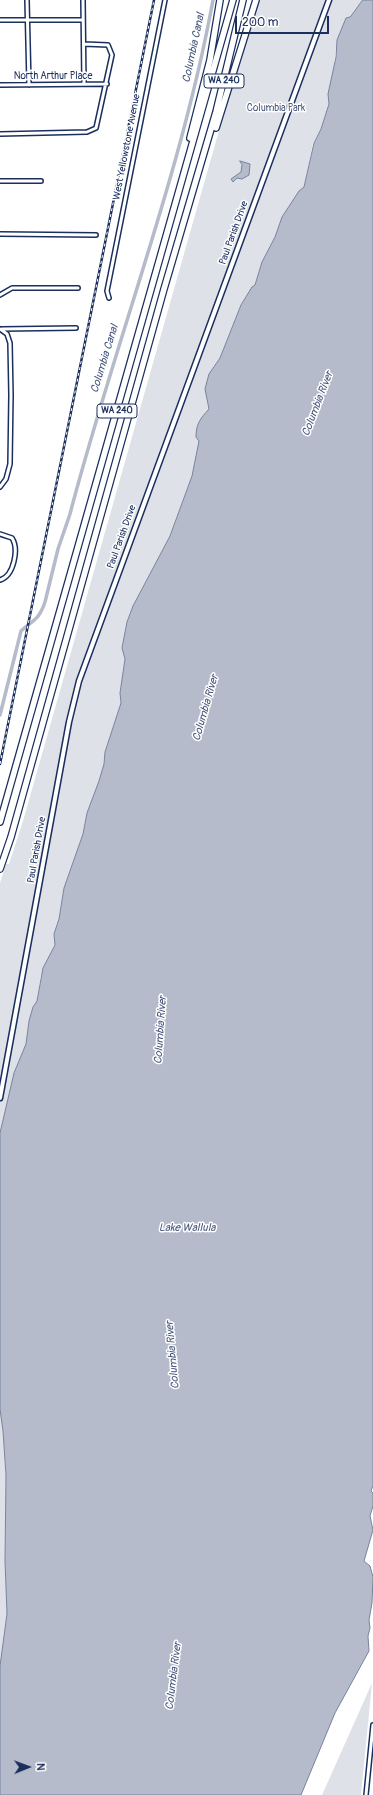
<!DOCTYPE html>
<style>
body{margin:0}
#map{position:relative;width:373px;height:1795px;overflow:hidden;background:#fff;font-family:Pangolin,sans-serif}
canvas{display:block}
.north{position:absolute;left:8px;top:1747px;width:40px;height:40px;-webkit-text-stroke:3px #fff;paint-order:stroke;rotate:89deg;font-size:11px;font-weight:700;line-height:16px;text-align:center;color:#1b2f5e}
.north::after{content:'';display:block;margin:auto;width:14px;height:18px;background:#1b2f5e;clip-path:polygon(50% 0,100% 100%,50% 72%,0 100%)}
.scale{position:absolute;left:235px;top:16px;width:94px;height:18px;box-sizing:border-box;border:2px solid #1b2f5e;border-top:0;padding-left:5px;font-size:12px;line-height:14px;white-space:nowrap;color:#1b2f5e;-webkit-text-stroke:3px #fff;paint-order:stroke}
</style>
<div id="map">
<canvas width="373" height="1795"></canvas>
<div class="north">N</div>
<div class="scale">200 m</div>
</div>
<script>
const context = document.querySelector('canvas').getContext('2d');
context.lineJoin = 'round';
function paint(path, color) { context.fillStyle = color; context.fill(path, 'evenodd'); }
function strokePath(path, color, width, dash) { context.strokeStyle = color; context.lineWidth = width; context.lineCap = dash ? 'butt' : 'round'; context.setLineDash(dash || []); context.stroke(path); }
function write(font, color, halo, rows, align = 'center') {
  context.font = font + ' Pangolin,sans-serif'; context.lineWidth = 3; context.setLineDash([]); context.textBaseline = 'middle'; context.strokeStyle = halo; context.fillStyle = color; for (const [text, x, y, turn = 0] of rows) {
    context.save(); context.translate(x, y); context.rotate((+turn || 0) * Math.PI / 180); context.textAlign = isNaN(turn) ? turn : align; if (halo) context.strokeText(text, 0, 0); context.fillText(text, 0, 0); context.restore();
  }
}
paint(new Path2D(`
 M 259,0 L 363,0 L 350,17 L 337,40 L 329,104 L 321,129 L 313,143 L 304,187 L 299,192 L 282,217 L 275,237 L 262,262 L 255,285 L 241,305 L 220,358 L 212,369 L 207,402 L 209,409 C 200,419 199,422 196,435 L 199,441 L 192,476 L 170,536 L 137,599 L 127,622 L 122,648 L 125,659 L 120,693 L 121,703 L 105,752 L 104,764 L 99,781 L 87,813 L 83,834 L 64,888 L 59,919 L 54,934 L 55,945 L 41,975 L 37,1001 L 33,1007 L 29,1021 L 26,1044 L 14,1073 L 0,1133 L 0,883 L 6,864 L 9,864 L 23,821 L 220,127 Z
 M 0,1409 L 3,1431 L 6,1475 L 5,1561 L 7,1614 L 0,1666 Z
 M 372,1683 L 361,1795 L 322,1795 Z`), '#dee1e7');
const water = new Path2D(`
 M 363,0 L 373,0 L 373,1486 L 371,1491 L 373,1493 L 373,1506 L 370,1516 L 373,1530 L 364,1561 L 370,1566 L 373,1577 L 372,1603 L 369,1620 L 370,1628 L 368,1636 L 369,1651 L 335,1713 L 301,1795 L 0,1795 L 0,1666 L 7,1614 L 5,1561 L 6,1475 L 3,1431 L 0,1409 L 0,1133 L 14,1073 L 26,1044 L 29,1021 L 33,1007 L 37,1001 L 43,968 L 55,945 L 54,934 L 59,919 L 64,888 L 83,834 L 87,813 L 99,781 L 104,764 L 105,752 L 121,703 L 120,693 L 125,659 L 122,648 L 127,622 L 133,606 L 170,536 L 192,476 L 199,441 L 196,437 C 196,423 201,418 209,409 L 205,389 L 209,374 L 220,358 L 241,305 L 252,287 L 255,285 L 262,262 L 275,237 L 282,217 L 299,191 L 304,187 L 314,143 L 321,129 L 329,104 L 328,94 L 336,57 L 337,40 L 346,18 L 350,17 Z
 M 240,161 L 250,164 L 249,175 L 242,179 L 237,178 L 233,182 L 231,179 L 241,172 L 242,165 Z`);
paint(water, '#b5bbca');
strokePath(water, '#77839f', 1);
strokePath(new Path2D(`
 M 0,715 L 21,631 C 33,620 39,620 45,602 L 58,549 L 70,514 C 115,342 181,175 213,0`), '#b5bbca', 3.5);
const minor = new Path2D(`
 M 27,0 L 29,85
 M 83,0 L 84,84
 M 0,20 L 83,20
 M 0,85 L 107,84
 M 0,134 L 87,132 L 96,128 L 112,55 L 108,45 L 84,44
 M 0,181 L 41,181
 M 0,234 L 96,235
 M 0,295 L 12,288 L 78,288
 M 109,298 L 107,291 L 165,0
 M 2,329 L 76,328
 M 0,487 L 6,479 L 10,464 L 11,395 L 10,343 L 7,334 L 0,329
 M 0,534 L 12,538 C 19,549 14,576 0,580
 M 366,1795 L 373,1725`);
const tertiary = new Path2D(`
 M 0,1098 L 69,722 L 79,681 L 329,0`);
const motorway = new Path2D(`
 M 216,128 L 256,0
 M 190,138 L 210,60 L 220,0
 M 0,822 L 233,0
 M 0,869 L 11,837 L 164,289 L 216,112 L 243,0`);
strokePath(minor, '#1b2f5e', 6);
strokePath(tertiary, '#1b2f5e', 7);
strokePath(motorway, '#1b2f5e', 8);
strokePath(minor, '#fff', 3);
strokePath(tertiary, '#fff', 4);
strokePath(motorway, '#fff', 5.5);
const rail = new Path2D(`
 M 0,764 L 154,0`);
strokePath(rail, '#1b2f5e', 2.5);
strokePath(rail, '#fff', 1, [3]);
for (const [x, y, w] of [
 [224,81,40],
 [117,411,40]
]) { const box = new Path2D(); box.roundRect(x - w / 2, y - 7, w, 14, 3); context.fillStyle = '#fff'; context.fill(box); strokePath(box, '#1b2f5e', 1); }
write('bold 9px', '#1b2f5e', null, [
 ["WA 240",224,81],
 ["WA 240",117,411]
]);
write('10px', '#1b2f5e', '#fff', [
 ["North Arthur Place",53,76],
 ["West Yellowstone Avenue",127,147,-79],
 ["Paul Parish Drive",234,233,-70],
 ["Paul Parish Drive",122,537,-70],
 ["Paul Parish Drive",37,850,-80]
]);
write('10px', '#4c5c80', '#fff', [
 ["Columbia Park",276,108]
]);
write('italic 11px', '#49597e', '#fff', [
 ["Columbia Canal",194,48,-78],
 ["Columbia Canal",105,359,-73],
 ["Columbia River",318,404,-69],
 ["Columbia River",206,708,-74],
 ["Columbia River",161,1030,-86],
 ["Lake Wallula",187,1228],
 ["Columbia River",173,1355,-95],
 ["Columbia River",174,1676,-83]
]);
</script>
